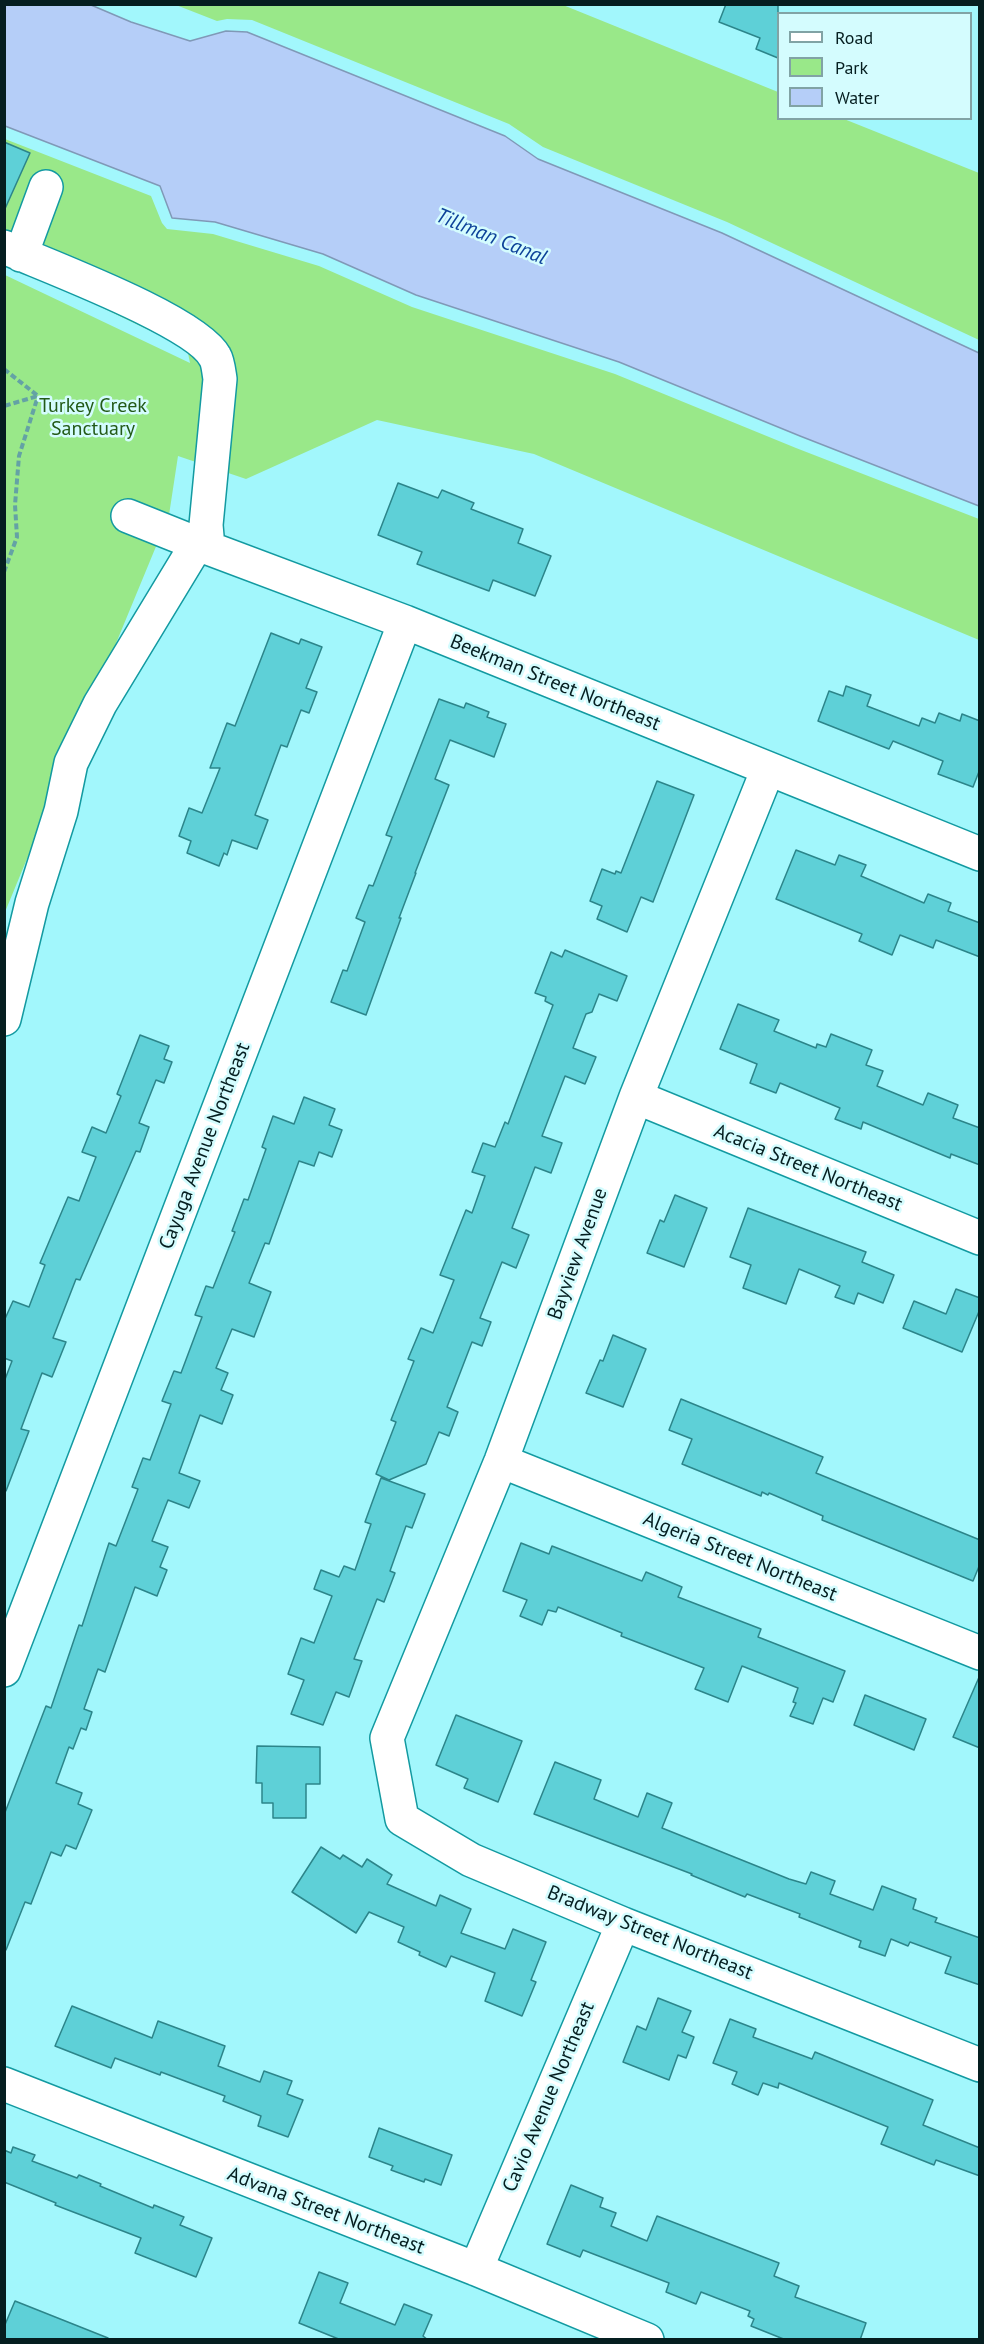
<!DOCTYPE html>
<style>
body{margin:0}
#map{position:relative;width:984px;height:2344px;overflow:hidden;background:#a2f7fc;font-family:"PT Sans",sans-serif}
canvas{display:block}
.frame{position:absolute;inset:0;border:6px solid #051e20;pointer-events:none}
.legend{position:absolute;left:777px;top:12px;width:195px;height:108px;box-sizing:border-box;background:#d4fcfe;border:2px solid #81a3a5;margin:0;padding:8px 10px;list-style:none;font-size:18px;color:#051e20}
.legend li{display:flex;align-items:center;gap:12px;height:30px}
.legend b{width:30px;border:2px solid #81a3a5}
</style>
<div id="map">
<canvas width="984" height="2344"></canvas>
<div class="frame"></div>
<ul class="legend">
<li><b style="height:8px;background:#fff"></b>Road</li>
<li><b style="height:16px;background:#99e889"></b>Park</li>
<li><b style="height:16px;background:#b5cef8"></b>Water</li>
</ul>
</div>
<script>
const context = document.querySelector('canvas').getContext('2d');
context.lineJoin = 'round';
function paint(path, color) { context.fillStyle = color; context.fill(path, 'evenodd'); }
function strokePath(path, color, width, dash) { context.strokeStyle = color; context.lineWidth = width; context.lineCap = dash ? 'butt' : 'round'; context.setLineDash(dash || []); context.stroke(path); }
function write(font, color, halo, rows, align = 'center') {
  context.font = font + ' "PT Sans",sans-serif'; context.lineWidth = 5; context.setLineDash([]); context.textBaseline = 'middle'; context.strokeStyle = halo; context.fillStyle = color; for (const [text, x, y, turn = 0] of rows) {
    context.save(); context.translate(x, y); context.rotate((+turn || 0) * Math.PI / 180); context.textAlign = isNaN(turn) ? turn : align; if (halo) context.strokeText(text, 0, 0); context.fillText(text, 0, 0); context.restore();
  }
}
paint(new Path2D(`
 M 176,5 L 563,5 L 778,92 L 778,118 L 844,119 L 979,173 L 979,340 L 727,222 L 543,147 L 509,124 L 252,20 L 227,19 L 217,21 Z
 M 5,139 L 151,196 L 162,223 L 167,229 L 213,234 L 319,266 L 412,307 L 615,374 L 796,448 L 979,519 L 979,640 L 534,454 L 377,420 L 246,479 L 178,456 L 169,515 L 5,912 L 5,275 L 190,363 L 188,353 L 182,346 L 5,261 Z`), '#99e889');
const water = new Path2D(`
 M 4,5 L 91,5 L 131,22 L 190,41 L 226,31 L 247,32 L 505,136 L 538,159 L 722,233 L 979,353 L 979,506 L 800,436 L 619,362 L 416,295 L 323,254 L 215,222 L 172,218 L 160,186 L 5,126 Z`);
paint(water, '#b5cef8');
strokePath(water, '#8099b7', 1.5);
const building = new Path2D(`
 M 726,4 L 778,4 L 778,58 L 756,49 L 760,38 L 719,22 Z
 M 4,142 L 30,153 L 4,211 Z
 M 398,483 L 438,498 L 442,490 L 474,503 L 471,509 L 523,529 L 518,543 L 551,556 L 535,596 L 493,580 L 489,591 L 417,564 L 422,552 L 378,535 Z
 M 271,633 L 299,644 L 301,639 L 322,647 L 306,688 L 317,692 L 309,713 L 301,710 L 287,747 L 281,745 L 255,815 L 268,820 L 257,849 L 232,840 L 227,855 L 224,853 L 219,866 L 187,853 L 191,841 L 179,836 L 189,808 L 202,813 L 220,768 L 210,768 L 227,723 L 235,726 Z
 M 846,686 L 871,695 L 867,706 L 919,726 L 922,718 L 935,723 L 939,713 L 960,721 L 962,714 L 980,721 L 980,769 L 973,787 L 938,774 L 943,761 L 893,741 L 889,749 L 818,721 L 829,691 L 843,696 Z
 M 439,699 L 464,708 L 466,703 L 489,712 L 487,717 L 506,724 L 494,757 L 450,740 L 435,779 L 449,785 L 415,873 L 416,873 L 399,918 L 401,918 L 366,1015 L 331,1002 L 343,970 L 347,971 L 365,922 L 356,918 L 369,885 L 373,886 L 392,837 L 386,835 Z
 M 657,781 L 694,795 L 653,902 L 641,897 L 627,932 L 597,919 L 602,906 L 590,901 L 602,869 L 615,874 L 616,871 L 621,873 Z
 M 796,850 L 835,865 L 839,855 L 866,865 L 861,876 L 924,903 L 928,894 L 951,903 L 948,911 L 980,923 L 980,957 L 936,940 L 933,948 L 900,935 L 892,955 L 859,941 L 862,934 L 776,899 Z
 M 565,950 L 627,976 L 617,1001 L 599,994 L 592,1012 L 586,1014 L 573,1048 L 596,1057 L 585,1084 L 565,1076 L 542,1136 L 562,1143 L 551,1173 L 535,1167 L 512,1228 L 529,1235 L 516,1268 L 502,1262 L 480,1318 L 491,1322 L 482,1346 L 472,1342 L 447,1407 L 458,1412 L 449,1436 L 439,1432 L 426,1464 L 389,1480 L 376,1474 L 396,1422 L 391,1420 L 414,1361 L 408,1359 L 421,1328 L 433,1333 L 454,1280 L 440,1275 L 466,1210 L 472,1213 L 485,1176 L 472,1172 L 483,1143 L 495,1147 L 505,1122 L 508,1124 L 553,1005 L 545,1001 L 546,997 L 535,993 L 551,952 L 562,957 Z
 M 738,1004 L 779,1020 L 774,1031 L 816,1048 L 817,1044 L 826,1047 L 831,1034 L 872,1050 L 866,1065 L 883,1071 L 877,1086 L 923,1105 L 928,1093 L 958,1105 L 953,1118 L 980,1128 L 980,1165 L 951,1154 L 950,1158 L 863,1122 L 861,1129 L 835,1119 L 840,1108 L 780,1083 L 776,1093 L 750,1083 L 757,1064 L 720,1049 Z
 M 140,1035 L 169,1046 L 164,1059 L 172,1062 L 164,1083 L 156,1080 L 139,1123 L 149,1127 L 140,1152 L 136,1151 L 80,1280 L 76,1279 L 53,1338 L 66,1342 L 52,1377 L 42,1373 L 21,1429 L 29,1431 L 6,1491 L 4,1491 L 4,1382 L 12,1361 L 4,1358 L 4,1321 L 13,1301 L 29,1307 L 45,1265 L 40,1263 L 68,1197 L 79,1201 L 96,1157 L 82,1152 L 92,1127 L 106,1133 L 121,1096 L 117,1094 Z
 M 304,1097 L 335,1109 L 329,1125 L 342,1130 L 332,1157 L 319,1152 L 314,1166 L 299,1161 L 269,1244 L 265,1243 L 249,1283 L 271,1292 L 254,1337 L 232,1329 L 216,1368 L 228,1373 L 221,1390 L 233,1395 L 222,1424 L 200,1415 L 179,1473 L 200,1481 L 189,1508 L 168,1500 L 152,1541 L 168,1547 L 160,1567 L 167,1570 L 157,1596 L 135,1587 L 105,1672 L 98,1669 L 84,1709 L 92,1712 L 86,1730 L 81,1728 L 73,1749 L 69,1747 L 56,1783 L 82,1793 L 78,1804 L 92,1810 L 76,1849 L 66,1845 L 61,1856 L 51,1852 L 31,1904 L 25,1902 L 6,1950 L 4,1950 L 4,1815 L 46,1706 L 51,1708 L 79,1625 L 82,1626 L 109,1543 L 116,1546 L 138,1489 L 132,1487 L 143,1458 L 150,1460 L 171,1404 L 162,1401 L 174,1371 L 181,1373 L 202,1317 L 195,1315 L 206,1286 L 213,1288 L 235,1232 L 232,1231 L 244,1199 L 248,1200 L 266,1149 L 262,1147 L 273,1116 L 294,1124 Z
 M 675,1195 L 707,1208 L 684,1267 L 647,1253 L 660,1220 L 664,1222 Z
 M 748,1208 L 866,1252 L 862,1262 L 894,1275 L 883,1303 L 858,1293 L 854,1304 L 835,1297 L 840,1286 L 799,1269 L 786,1304 L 743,1288 L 751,1265 L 730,1257 Z
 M 956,1289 L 980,1298 L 980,1309 L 962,1352 L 903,1328 L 914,1301 L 946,1314 Z
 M 613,1335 L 646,1349 L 623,1407 L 586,1393 L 600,1360 L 603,1361 Z
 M 681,1399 L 823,1457 L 816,1473 L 980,1540 L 980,1564 L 973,1581 L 822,1520 L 823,1516 L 769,1493 L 768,1495 L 762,1492 L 761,1496 L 682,1464 L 692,1439 L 669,1430 Z
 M 381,1478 L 425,1494 L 412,1528 L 406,1526 L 390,1571 L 395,1573 L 384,1602 L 377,1599 L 354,1659 L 362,1661 L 349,1697 L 336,1692 L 323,1725 L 291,1714 L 304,1680 L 288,1674 L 301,1638 L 314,1643 L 332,1596 L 314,1589 L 321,1570 L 339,1577 L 344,1566 L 355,1570 L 371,1524 L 365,1522 Z
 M 521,1543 L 549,1554 L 552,1546 L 642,1581 L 646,1572 L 682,1587 L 678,1597 L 761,1629 L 758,1637 L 845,1671 L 833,1702 L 823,1698 L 813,1724 L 790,1716 L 796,1703 L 793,1702 L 798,1688 L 742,1666 L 728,1702 L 695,1689 L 704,1668 L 621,1636 L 622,1633 L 558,1607 L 556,1612 L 548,1610 L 542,1625 L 520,1616 L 527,1600 L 503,1591 Z
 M 980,1675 L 980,1748 L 953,1737 Z
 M 865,1695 L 926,1719 L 914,1750 L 854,1725 Z
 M 456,1715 L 522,1741 L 498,1802 L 464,1788 L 468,1779 L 436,1765 Z
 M 257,1746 L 320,1747 L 320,1784 L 306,1784 L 306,1818 L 273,1818 L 273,1803 L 262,1803 L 262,1783 L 256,1783 Z
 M 555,1762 L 601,1780 L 594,1799 L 638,1817 L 647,1793 L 672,1803 L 662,1828 L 789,1879 L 806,1884 L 811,1872 L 835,1881 L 830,1894 L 873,1910 L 882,1886 L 916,1899 L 913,1909 L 937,1918 L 935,1922 L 980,1938 L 980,1985 L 945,1973 L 951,1957 L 910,1942 L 908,1946 L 891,1939 L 885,1956 L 859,1947 L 861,1941 L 799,1917 L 800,1914 L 747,1894 L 745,1897 L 691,1875 L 692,1874 L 534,1814 Z
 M 321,1847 L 340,1859 L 343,1855 L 362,1867 L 367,1859 L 392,1875 L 387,1884 L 436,1906 L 440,1895 L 471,1909 L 461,1933 L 505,1949 L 513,1929 L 546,1942 L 531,1980 L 536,1982 L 522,2016 L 485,2001 L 495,1973 L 451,1956 L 446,1967 L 419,1955 L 420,1952 L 398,1942 L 404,1927 L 369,1912 L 356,1933 L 292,1892 Z
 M 658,1998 L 691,2011 L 682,2032 L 694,2037 L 686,2058 L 678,2055 L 669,2080 L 623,2062 L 637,2026 L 646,2030 Z
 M 72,2006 L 152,2038 L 158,2021 L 225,2046 L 218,2066 L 260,2082 L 264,2071 L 292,2081 L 287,2094 L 303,2100 L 288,2137 L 258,2126 L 261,2116 L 223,2101 L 225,2096 L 161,2072 L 160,2075 L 115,2058 L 111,2068 L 55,2046 Z
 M 730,2019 L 756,2029 L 753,2037 L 812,2059 L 815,2052 L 933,2100 L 923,2125 L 980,2148 L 980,2176 L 936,2160 L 934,2165 L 881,2144 L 888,2127 L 779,2083 L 778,2088 L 763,2083 L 758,2095 L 732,2084 L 737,2072 L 713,2063 Z
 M 379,2128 L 452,2155 L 441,2185 L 425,2179 L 424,2182 L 391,2170 L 393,2166 L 369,2157 Z
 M 13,2147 L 35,2155 L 32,2161 L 77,2178 L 79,2175 L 101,2184 L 100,2186 L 153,2208 L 154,2205 L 184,2217 L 180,2225 L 212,2238 L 196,2277 L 135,2253 L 141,2238 L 55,2205 L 56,2203 L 4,2182 L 4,2150 L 11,2153 Z
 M 571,2185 L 603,2198 L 600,2207 L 616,2213 L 611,2226 L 647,2241 L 657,2216 L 779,2263 L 774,2276 L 799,2286 L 795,2297 L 866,2323 L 860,2340 L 786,2340 L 751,2326 L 754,2319 L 748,2316 L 750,2311 L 701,2292 L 696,2304 L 666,2292 L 669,2283 L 583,2250 L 580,2257 L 547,2244 Z
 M 319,2272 L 348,2283 L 340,2303 L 395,2325 L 404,2304 L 432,2315 L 423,2336 L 428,2340 L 341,2340 L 299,2323 Z
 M 15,2301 L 108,2338 L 108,2340 L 4,2340 L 4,2327 Z`);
paint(building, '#5ed0d7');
strokePath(building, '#2c858a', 1.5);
const minor = new Path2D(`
 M 4,247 C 47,266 196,321 215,357 C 218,362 219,373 220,379 L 206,525 L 208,548
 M 21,255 L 46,187
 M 128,516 L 208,548 L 405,622 L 980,854
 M 768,769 L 636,1097 L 501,1461 L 387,1738 L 402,1819 L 471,1860 L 623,1924 L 980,2065
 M 4,1019 L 32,903 L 61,811 L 71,763 L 100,704 L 197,544
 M 636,1097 L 980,1238
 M 501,1461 L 980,1653
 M 4,1670 L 405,622
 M 4,2084 L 476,2269 L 647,2340
 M 476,2269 L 623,1924`);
strokePath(minor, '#139aa1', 36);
strokePath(new Path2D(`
 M 4,369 L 38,396 L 4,406
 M 4,572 L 17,537 L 15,505 L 19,456 L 38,396`), '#64a2a5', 4, [6, 3]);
strokePath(minor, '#fff', 33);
write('20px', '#235a17', '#d4fcfe', [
 ["Turkey Creek",93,406],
 ["Sanctuary",93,429]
]);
write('20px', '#051e20', '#d4fcfe', [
 ["Beekman Street Northeast",555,683,22],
 ["Cayuga Avenue Northeast",205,1146,-69],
 ["Acacia Street Northeast",808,1168,22],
 ["Bayview Avenue",578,1254,-70],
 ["Algeria Street Northeast",740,1557,22],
 ["Bradway Street Northeast",650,1933,22],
 ["Cavio Avenue Northeast",549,2097,-67],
 ["Advana Street Northeast",326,2211,21]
]);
write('italic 21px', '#0e439a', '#d4fcfe', [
 ["Tillman Canal",491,237,22]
]);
</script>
